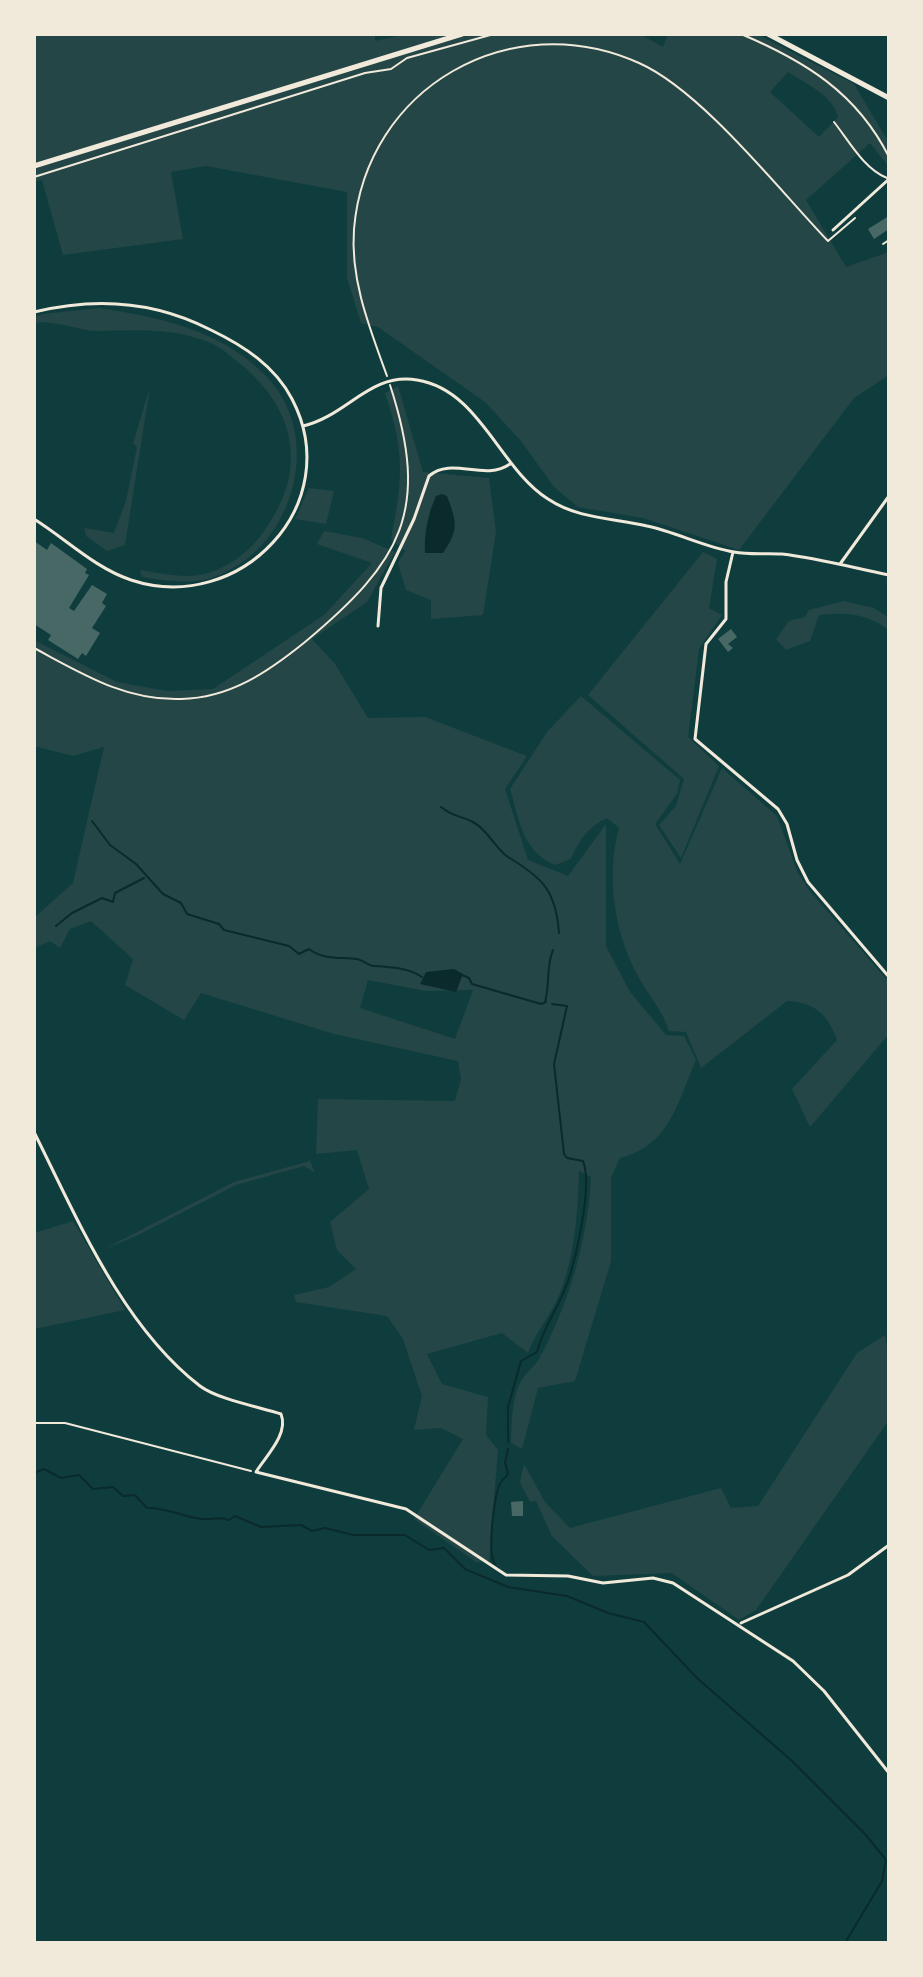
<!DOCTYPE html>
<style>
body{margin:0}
#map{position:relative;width:923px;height:1977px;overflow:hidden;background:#0f3d3e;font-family:"Public Sans",sans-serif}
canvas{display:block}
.frame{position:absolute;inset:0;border:36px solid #f1e9da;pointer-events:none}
</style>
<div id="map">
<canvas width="923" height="1977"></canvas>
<div class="frame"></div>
</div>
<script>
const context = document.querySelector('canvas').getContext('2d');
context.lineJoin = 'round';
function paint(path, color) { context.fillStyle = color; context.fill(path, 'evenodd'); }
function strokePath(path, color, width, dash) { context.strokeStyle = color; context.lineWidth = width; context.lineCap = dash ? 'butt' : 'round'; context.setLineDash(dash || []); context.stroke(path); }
paint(new Path2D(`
 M 34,34 L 375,34 L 375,41 L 407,34 L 640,34 L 663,47 L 668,34 L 757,34 L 854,84 L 889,143 L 889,167 L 870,143 L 806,200 L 846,267 L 889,252 L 889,375 L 854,398 L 739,550 L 643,518 L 578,507 L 554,487 L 521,441 L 485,402 L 378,327 L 361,323 L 347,278 L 347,192 L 206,166 L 171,172 L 183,239 L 63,255 L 42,180 L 34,182 ZM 788,72 C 806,84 833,95 838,117 L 819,137 L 770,92 Z
 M 99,308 C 159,317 221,330 265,375 C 323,433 297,538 226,572 C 199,586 171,582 142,577 L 140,570 C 160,573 180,578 200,575 C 226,570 250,552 264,531 C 309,470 296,408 238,362 C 230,356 222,348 213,344 C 177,328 138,330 99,331 C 78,331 55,319 34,323 L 34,317 L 43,314 Z
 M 398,386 L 423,472 L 489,478 L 496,532 L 483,615 L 431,619 L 431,600 L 406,590 L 398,563 L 405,551 L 391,539 C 403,479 405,452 385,393 Z
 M 150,387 L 125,545 L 107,551 L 86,536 L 84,528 L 114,533 L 126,501 L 137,447 L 133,443 Z
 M 309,488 L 334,491 L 326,524 L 295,519 Z
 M 324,531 L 362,538 L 395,552 L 367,602 L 312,639 L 335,664 L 368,718 L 425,717 L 527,756 L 505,789 L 528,860 L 568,876 L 606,824 L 606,946 L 630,992 L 666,1035 L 684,1036 L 696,1060 C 678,1101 670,1146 620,1158 L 611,1177 L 611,1261 L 575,1381 L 538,1388 L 522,1449 L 511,1443 C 512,1422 511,1396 523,1378 C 528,1371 535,1366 539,1359 C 569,1304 588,1239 591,1177 L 579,1171 C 578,1211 575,1255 560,1293 C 552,1314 536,1331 528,1353 L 502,1333 L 427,1354 L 442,1384 L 488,1397 L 486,1435 L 498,1450 L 489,1561 L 476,1562 L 414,1519 L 463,1439 L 441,1428 L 414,1430 L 422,1396 L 403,1339 L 387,1316 L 296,1302 L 294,1295 L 329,1287 L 356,1269 L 337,1250 L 330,1222 L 369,1189 L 357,1150 L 316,1154 L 318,1099 L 455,1101 L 461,1079 L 458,1061 L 334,1034 L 201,993 L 184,1020 L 125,985 L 133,959 L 91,921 L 70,929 L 60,948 L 50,941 L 34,948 L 34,918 L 73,883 L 104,747 L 73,756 L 34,746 L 34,640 L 117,682 L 168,691 L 213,689 L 324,615 L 372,563 L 317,544 ZM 368,980 L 426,991 L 473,990 L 455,1039 L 360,1008 Z
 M 703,552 L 717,559 L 709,608 L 722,615 L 699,649 L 688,737 L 719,766 L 681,858 L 659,825 L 676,806 L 684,779 L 588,695 Z
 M 844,601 L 874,608 L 889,618 L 889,630 C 866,613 847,612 819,615 L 810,641 L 786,650 L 776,639 L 789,621 L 805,617 L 809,610 Z
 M 581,696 L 680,780 L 677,794 L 655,824 L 680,864 L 722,768 L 777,816 L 797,871 L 809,890 L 889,982 L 889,1034 L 810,1127 L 792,1089 L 837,1040 C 828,1014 814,1002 787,1001 L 701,1068 L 686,1032 L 669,1031 C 663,1013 655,1003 645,988 C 615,941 605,880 619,828 L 607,818 C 588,827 579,840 571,859 L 555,865 C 522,851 520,821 510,789 L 547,732 Z
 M 310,1161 L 315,1173 L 304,1166 L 236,1185 L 134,1237 L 104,1249 L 234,1182 Z
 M 73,1221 L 125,1310 L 34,1329 L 34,1233 Z
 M 885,1335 L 889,1356 L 889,1420 L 756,1610 L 739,1620 L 672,1573 L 593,1576 L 552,1536 L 536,1501 L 530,1502 L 520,1482 L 524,1464 L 545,1502 L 570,1528 L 721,1488 L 731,1508 L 758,1506 L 857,1353 Z`), '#244646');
paint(new Path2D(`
 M 442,494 L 447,496 C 457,522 459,530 443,553 L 425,553 C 424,533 428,514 436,496 Z
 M 454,969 L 463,974 L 456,992 L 420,984 L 426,972 Z`), '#0a2a2b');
strokePath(new Path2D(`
 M 441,807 C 455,818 460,815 473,822 C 488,830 495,848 508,857 C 543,878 556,891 559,933
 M 92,821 L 110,845 L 136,864 L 163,894 L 181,903 L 187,914 L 219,924 L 224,930 L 289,946 L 299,954 L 309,949 C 323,960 340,957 357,959 C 363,960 368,966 374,966 C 390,967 409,968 422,977
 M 56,926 L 72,913 L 102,898 L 113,902 L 115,893 L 144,878
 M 460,974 L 469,978 L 472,984 L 541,1004 L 546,1002
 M 545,1002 C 550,984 546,966 553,950
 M 508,1442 L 508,1407 L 521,1361 L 537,1352 C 543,1327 558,1309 567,1284 C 576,1258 593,1185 583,1161 L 567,1158 L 564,1154 L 554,1064 L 567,1006 L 552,1004
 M 34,1473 L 44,1469 L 61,1478 L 79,1475 L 93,1489 L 113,1487 L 123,1496 L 135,1495 L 147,1508 C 167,1507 184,1518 203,1519 C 213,1520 219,1516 229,1520 L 235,1516 L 261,1527 L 301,1525 L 312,1531 L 325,1528 L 353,1535 L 405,1535 L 429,1550 L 444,1548 L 465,1569 L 508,1587 L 567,1596 L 608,1613 L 644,1622 L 697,1678 L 792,1761 L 865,1834 L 886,1860 L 882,1881 L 845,1943
 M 495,1564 C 487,1554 494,1491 501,1482 C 503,1479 507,1477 508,1473 L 505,1463 L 508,1449`), '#0a2a2b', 2);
paint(new Path2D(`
 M 889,216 L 889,229 L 874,239 L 868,229 Z
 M 34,541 L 47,550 L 51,543 L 87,569 L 85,573 L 89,575 L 69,608 L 74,611 L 92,585 L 107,594 L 102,603 L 106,606 L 92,628 L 100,633 L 86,656 L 82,653 L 78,659 L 48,640 L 51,635 L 34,624 Z
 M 731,629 L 737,637 L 728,644 L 733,648 L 728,652 L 718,639 Z
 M 523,1501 L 523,1516 L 512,1516 L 511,1502 Z`), '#486865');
strokePath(new Path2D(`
 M 741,34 C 805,61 857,93 889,157
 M 34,177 L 365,73 L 391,69 L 407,58 L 494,34
 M 387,376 C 370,329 350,280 354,229 C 366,87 511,5 639,63 C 702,91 779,190 828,241 L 855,218
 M 34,648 C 81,673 125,701 181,699 C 230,698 268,672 305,642 C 402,561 431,511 390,385
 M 34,1423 L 65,1423 L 251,1471`), '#f1e9da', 2);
strokePath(new Path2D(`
 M 834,122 C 849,141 864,169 887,178
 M 883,244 L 889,240`), '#f1e9da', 2);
strokePath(new Path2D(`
 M 833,230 L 889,179
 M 34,312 C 95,297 155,301 211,330 C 244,346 275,366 292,399 C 347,504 240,616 131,580 C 95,568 66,539 34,519
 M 303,426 C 347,416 370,372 417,380 C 480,390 499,468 548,499 C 578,519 613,518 647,526 C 676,532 704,547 734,552 C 749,555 766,553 782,554 C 818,558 854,568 889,575
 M 733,552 L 726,582 L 726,619 L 706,644 L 695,739 L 778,809 L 787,824 L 797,860 L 808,882 L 889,977
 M 840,564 L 889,496
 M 378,626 L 381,588 L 414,519 L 429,476 C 452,456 484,482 510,464
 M 34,1132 C 77,1218 122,1326 200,1386 C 217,1399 259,1407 281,1414 C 289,1434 266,1456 256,1472 L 406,1509 L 506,1575 L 568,1576 L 603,1583 L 653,1578 L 673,1583 L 793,1661 L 824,1691 L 889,1773
 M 741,1623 L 848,1575 L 889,1545`), '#f1e9da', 3);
strokePath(new Path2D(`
 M 768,34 L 889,98
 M 34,166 L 462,34`), '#f1e9da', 5);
</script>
